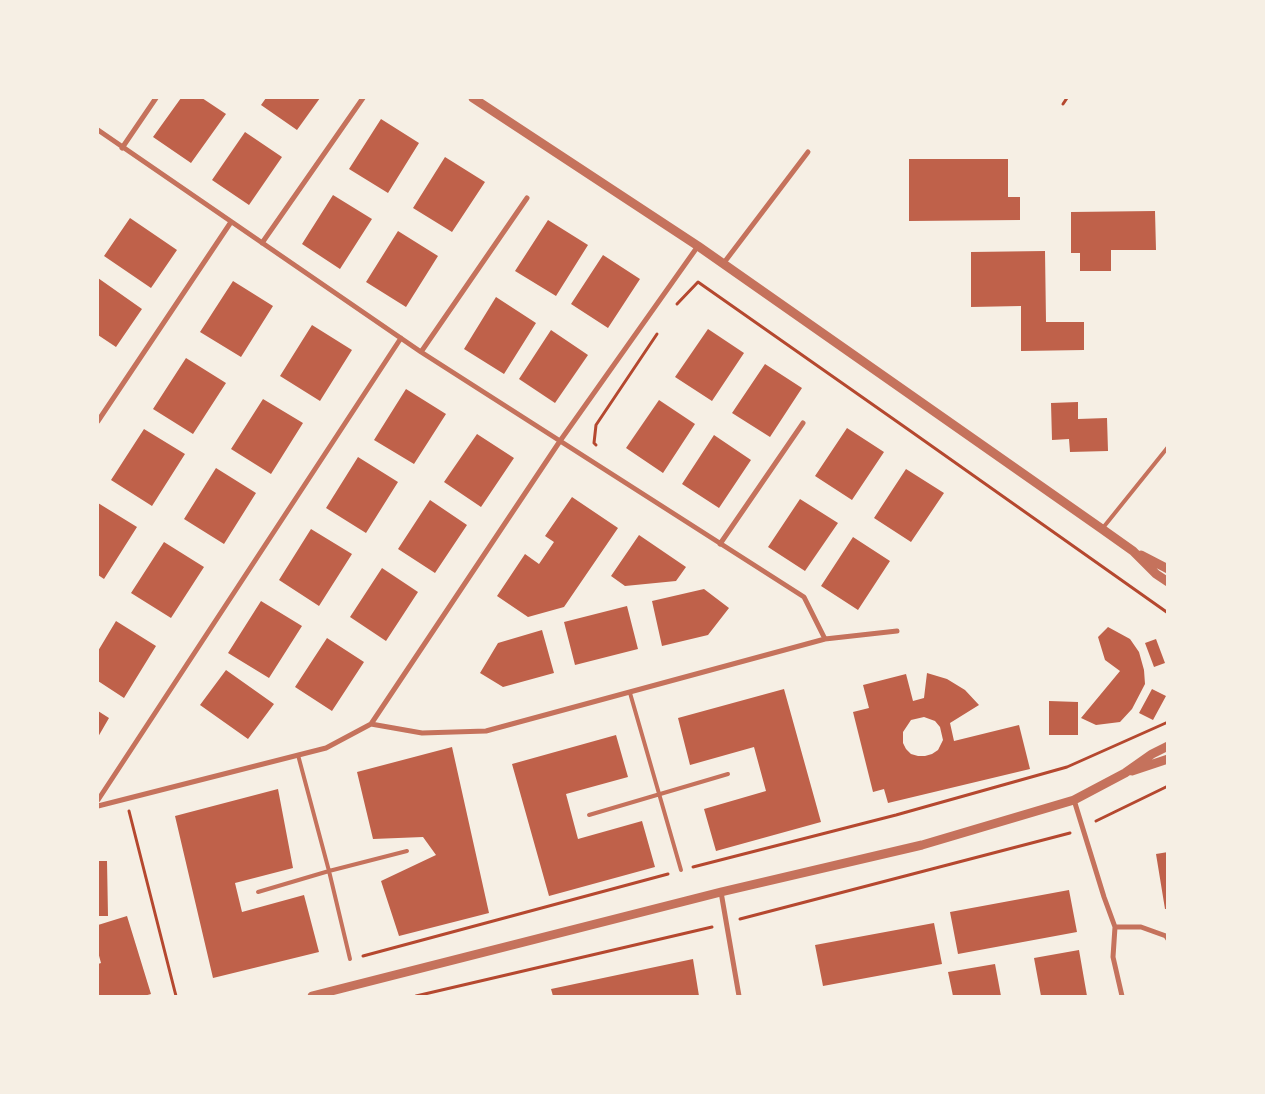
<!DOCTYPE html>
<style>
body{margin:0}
#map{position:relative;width:1265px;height:1094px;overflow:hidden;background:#f6efe4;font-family:"IBM Plex Sans",sans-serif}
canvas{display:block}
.frame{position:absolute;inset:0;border:99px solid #f6efe4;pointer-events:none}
</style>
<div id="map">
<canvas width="1265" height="1094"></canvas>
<div class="frame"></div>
</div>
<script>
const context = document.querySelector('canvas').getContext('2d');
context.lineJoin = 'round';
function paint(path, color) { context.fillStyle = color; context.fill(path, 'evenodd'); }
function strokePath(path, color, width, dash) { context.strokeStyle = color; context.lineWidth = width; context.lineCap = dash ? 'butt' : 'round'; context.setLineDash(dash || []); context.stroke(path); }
paint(new Path2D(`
 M 181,98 L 202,98 L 226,114 L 191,163 L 153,137 Z
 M 266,98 L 320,98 L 297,130 L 261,105 Z
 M 381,119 L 419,143 L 388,193 L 349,169 Z
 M 245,132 L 282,157 L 249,205 L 212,180 Z
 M 445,157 L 485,182 L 452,232 L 413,208 Z
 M 909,159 L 1008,159 L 1008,197 L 1020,197 L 1020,220 L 909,221 Z
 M 333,195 L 372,219 L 340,269 L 302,244 Z
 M 1155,211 L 1156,250 L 1111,250 L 1111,271 L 1080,271 L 1080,253 L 1071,253 L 1071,212 Z
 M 130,218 L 177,250 L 151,288 L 104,256 Z
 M 548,220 L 588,245 L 556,296 L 515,271 Z
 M 398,231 L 438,256 L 406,307 L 366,282 Z
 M 1045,251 L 1046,322 L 1084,322 L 1084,350 L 1021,351 L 1021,306 L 971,307 L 971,252 Z
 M 603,255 L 640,279 L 608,328 L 571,304 Z
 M 98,278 L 142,309 L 116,347 L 98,335 Z
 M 233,281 L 273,306 L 241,357 L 200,332 Z
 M 496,297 L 536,323 L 504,374 L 464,349 Z
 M 312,325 L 352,350 L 320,401 L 280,376 Z
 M 708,329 L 744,353 L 712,401 L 675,377 Z
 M 551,330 L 588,355 L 555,403 L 519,379 Z
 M 186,358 L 226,383 L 193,434 L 153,409 Z
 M 765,364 L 802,388 L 770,437 L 732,413 Z
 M 406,389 L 446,414 L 414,464 L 374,440 Z
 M 263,399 L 303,423 L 271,474 L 231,449 Z
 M 659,400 L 695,424 L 663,473 L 626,448 Z
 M 1078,402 L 1078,419 L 1107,418 L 1108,451 L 1070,452 L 1069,439 L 1052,440 L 1051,403 Z
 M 847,428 L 884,452 L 852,500 L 815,476 Z
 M 144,429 L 185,454 L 152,506 L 111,480 Z
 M 477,434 L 514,458 L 481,507 L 444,482 Z
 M 714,435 L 751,460 L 719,508 L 682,484 Z
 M 358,457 L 398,482 L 366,533 L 326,508 Z
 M 216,468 L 256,493 L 224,544 L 184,519 Z
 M 906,469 L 944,493 L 911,542 L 874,518 Z
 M 572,497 L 618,528 L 564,607 L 528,617 L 497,596 L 525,554 L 539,564 L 554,542 L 545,536 Z
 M 800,499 L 838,523 L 805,571 L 768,547 Z
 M 430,500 L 467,525 L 435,573 L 398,549 Z
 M 98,503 L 137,527 L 104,579 L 98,575 Z
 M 311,529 L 352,554 L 319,606 L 279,580 Z
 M 639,535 L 686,567 L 676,581 L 625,586 L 611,576 Z
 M 853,537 L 890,561 L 858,610 L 821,586 Z
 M 164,542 L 204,567 L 171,618 L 131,593 Z
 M 382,568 L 418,592 L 386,641 L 350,617 Z
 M 704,589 L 729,608 L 708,635 L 662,646 L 652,601 Z
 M 261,601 L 302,626 L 269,678 L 228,653 Z
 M 627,606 L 638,649 L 575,665 L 564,622 Z
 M 116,621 L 156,646 L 124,698 L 98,681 L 98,651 Z
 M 1108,627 L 1130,639 L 1139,652 L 1144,670 L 1145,684 L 1132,709 L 1120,722 L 1096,725 L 1081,718 L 1120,671 L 1105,660 L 1098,637 Z
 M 542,630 L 554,673 L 503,687 L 480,673 L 498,643 Z
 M 327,638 L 364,662 L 332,711 L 295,687 Z
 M 1156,639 L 1165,663 L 1154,667 L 1145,643 Z
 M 226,670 L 274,704 L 248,739 L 200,705 Z
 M 927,673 L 947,679 L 965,690 L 979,705 L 950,723 L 954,741 L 1019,725 L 1030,769 L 888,803 L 884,789 L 873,792 L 853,712 L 869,708 L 863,685 L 906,674 L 913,701 L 924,698 ZM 924,717 L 935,721 L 940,727 L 943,740 L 938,750 L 932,754 L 925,756 L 918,756 L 911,754 L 906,749 L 903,743 L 903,732 L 911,720 Z
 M 784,689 L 821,822 L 716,851 L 704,809 L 766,791 L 754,747 L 690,765 L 678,718 Z
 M 1152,689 L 1166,696 L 1153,720 L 1139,713 Z
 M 1049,701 L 1078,702 L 1078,735 L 1049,735 Z
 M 98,711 L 109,718 L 98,737 Z
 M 616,735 L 628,777 L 566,794 L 578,839 L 642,821 L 655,867 L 549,896 L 512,764 Z
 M 452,747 L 489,913 L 399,936 L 381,881 L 436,855 L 423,837 L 373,839 L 357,772 Z
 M 278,789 L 293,868 L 235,883 L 242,912 L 304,895 L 319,952 L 213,978 L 175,816 Z
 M 1168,852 L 1168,909 L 1165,909 L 1156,854 Z
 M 98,861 L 107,861 L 108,916 L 98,916 Z
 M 1069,890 L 1077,932 L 958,954 L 950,912 Z
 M 127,916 L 151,994 L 144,996 L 98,996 L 98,964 L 101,963 L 98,952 L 98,925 Z
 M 934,923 L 942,964 L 823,986 L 815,945 Z
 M 1079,950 L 1087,996 L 1041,996 L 1034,958 Z
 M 693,959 L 699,996 L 553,996 L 551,989 Z
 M 995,964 L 1001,996 L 953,996 L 948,972 Z`), '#bf614a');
strokePath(new Path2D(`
 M 1063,104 L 1067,98
 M 677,304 L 698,282 L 909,430 L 1168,613
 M 596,445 L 594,443 L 596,425 L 657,334
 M 129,811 L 176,996
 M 1096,821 L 1168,786
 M 693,867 L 896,815 L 1067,767 L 1168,722
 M 740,919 L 1070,833
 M 363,956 L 668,874
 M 416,996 L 712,927`), '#b5482f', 3);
strokePath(new Path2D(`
 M 1102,529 L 1168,447
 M 630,693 L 681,870
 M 298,755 L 329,871 L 350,959
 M 589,815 L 728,774
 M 258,892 L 329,871 L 407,851`), '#c5725c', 4);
strokePath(new Path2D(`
 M 98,130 L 421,352 L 804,597 L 825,639
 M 122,148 L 156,98
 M 262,243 L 363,98
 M 723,264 L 808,152
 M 421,352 L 527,198
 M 98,421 L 231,222
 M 720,544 L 803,423
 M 371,724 L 560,441 L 698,246
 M 98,800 L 401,338
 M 1074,800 L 1104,897 L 1115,927
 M 98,806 L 326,748 L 371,724 L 422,733 L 486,731 L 825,639 L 897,631
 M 721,892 L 739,996
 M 1122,996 L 1113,957 L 1115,927 L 1141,927 L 1166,936 L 1168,939`), '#c5725c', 5);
strokePath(new Path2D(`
 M 473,98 L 698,246 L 1102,529 L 1133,551 L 1156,574 L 1168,582
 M 1141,555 L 1168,569
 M 1132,771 L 1168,759
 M 312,996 L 721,892 L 922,845 L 1074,800 L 1125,773 L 1152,754 L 1168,746`), '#c5725c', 9);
</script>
